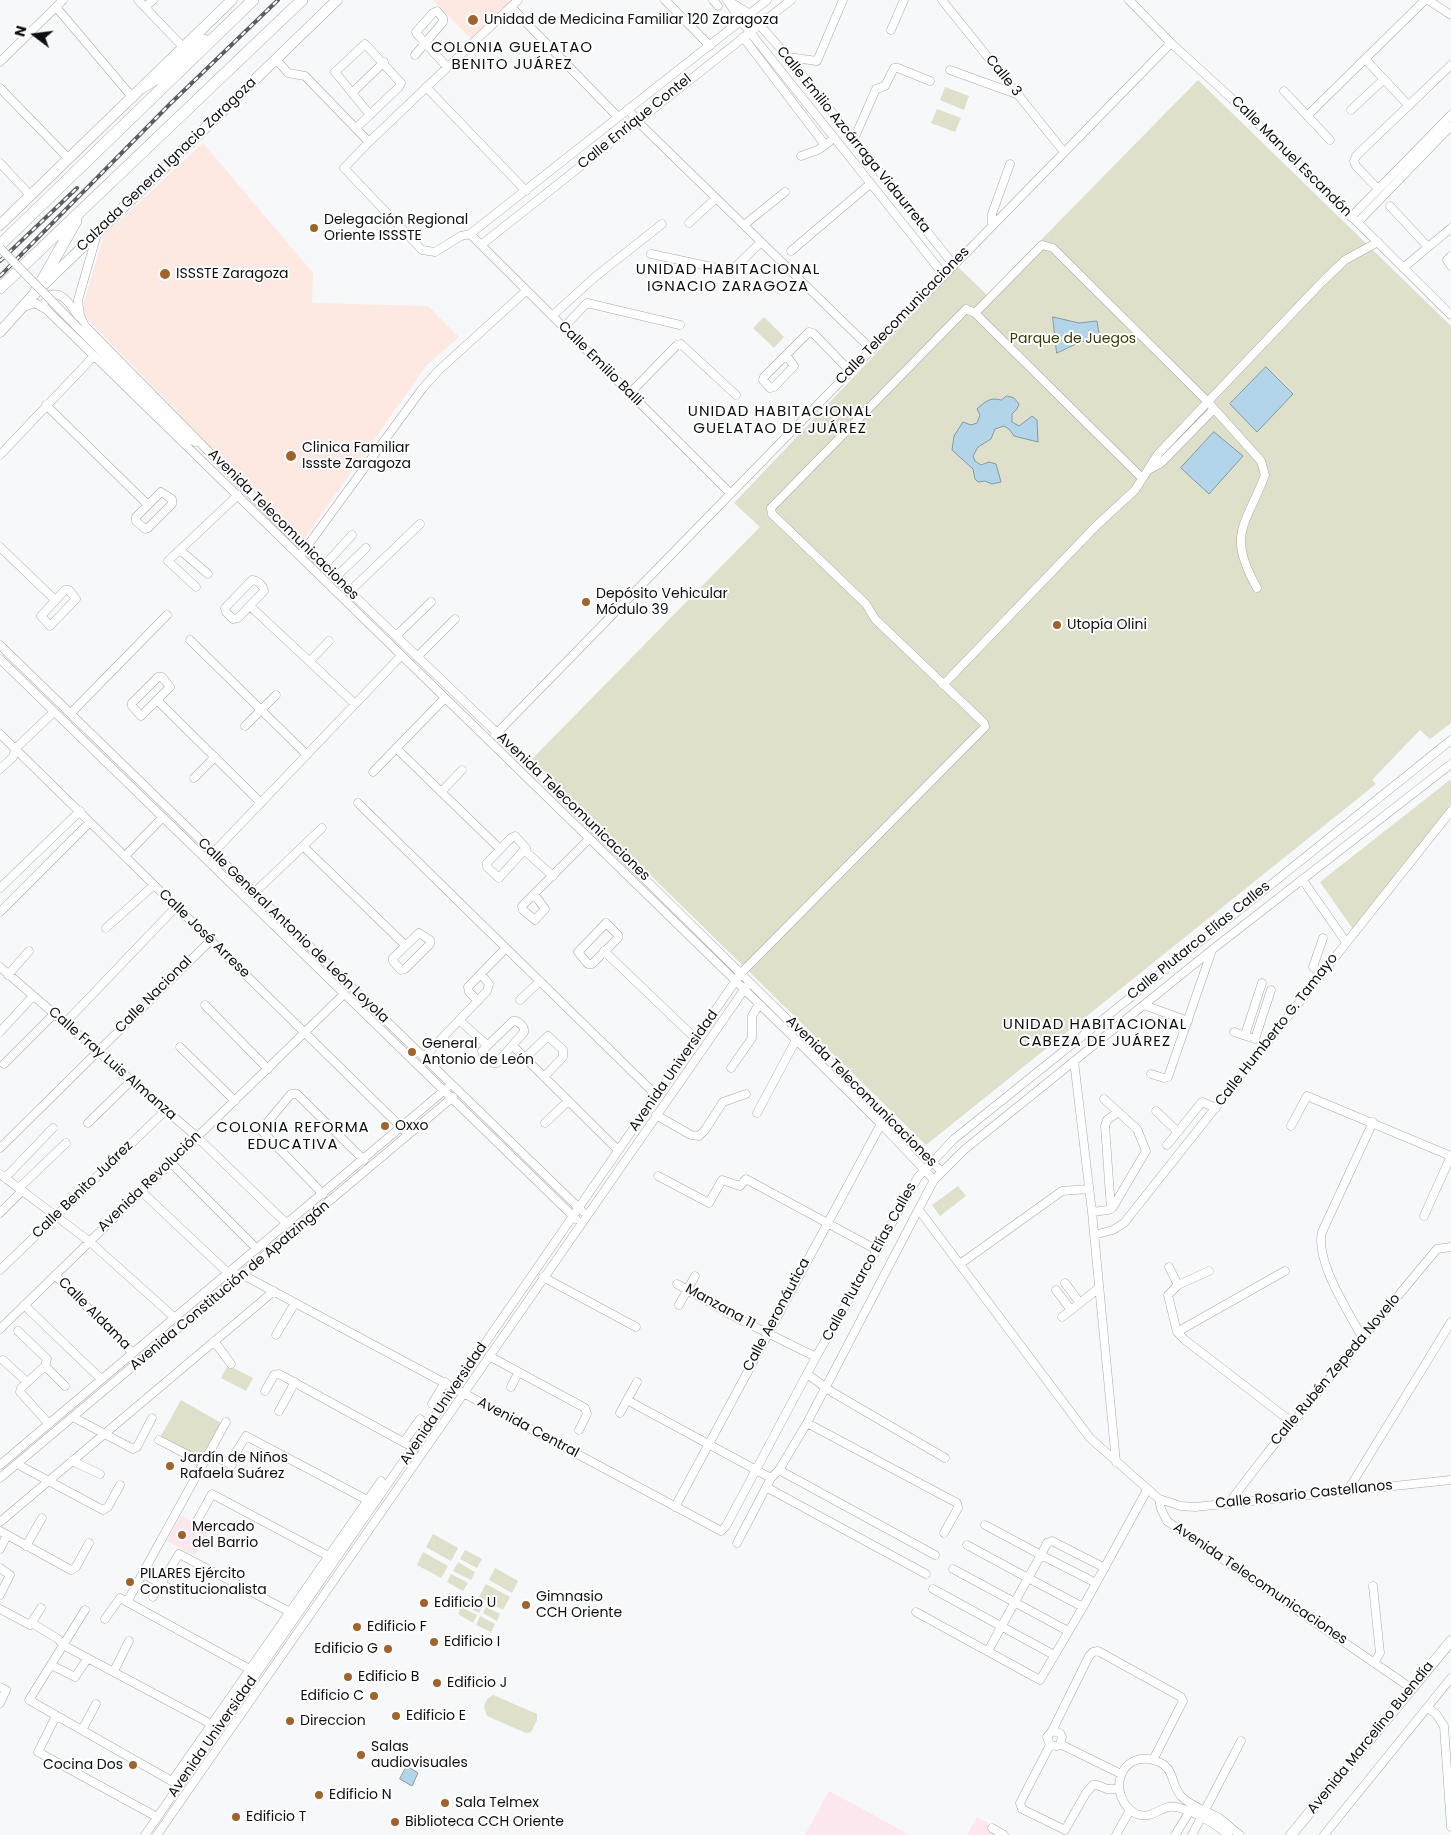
<!DOCTYPE html>
<meta charset="utf-8">
<style>
body{margin:0}
#map{position:relative;width:1451px;height:1835px;overflow:hidden;background:#f6f8f9;font-family:Poppins,sans-serif}
canvas{display:block}
.north{position:absolute;left:10px;top:10px;width:50px;height:50px;-webkit-text-stroke:4px #fff;paint-order:stroke;rotate:285deg;font-size:14px;font-weight:700;line-height:20px;text-align:center;color:#0e0f0f}
.north::after{content:'';display:block;margin:auto;width:18px;height:22px;background:#0e0f0f;clip-path:polygon(50% 0,100% 100%,50% 72%,0 100%)}
</style>
<div id="map">
<canvas width="1451" height="1835"></canvas>
<div class="north">N</div>
</div>
<script>
const context = document.querySelector('canvas').getContext('2d');
context.lineJoin = 'round';
function paint(path, color) { context.fillStyle = color; context.fill(path, 'evenodd'); }
function strokePath(path, color, width, dash) { context.strokeStyle = color; context.lineWidth = width; context.lineCap = dash ? 'butt' : 'round'; context.setLineDash(dash || []); context.stroke(path); }
function write(font, color, halo, rows, align = 'center') {
  context.font = font + ' Poppins,sans-serif'; context.lineWidth = 4; context.setLineDash([]); context.textBaseline = 'middle'; context.strokeStyle = halo; context.fillStyle = color; for (const [text, x, y, turn = 0] of rows) {
    context.save(); context.translate(x, y); context.rotate((+turn || 0) * Math.PI / 180); context.textAlign = isNaN(turn) ? turn : align; if (halo) context.strokeText(text, 0, 0); context.fillText(text, 0, 0); context.restore();
  }
}
paint(new Path2D(`
 M 181,1515 L 209,1531 L 195,1556 L 167,1541 Z
 M 829,1791 L 868,1812 L 909,1835 L 805,1835 Z
 M 977,1817 L 1010,1835 L 967,1835 Z`), '#fce7ef');
paint(new Path2D(`
 M 433,0 L 515,0 L 472,40 Z
 M 203,143 L 313,273 L 312,303 L 428,306 L 459,337 L 426,366 L 302,542 L 81,312 L 104,235 Z`), '#fde9e2');
paint(new Path2D(`
 M 1198,80 L 1451,326 L 1451,723 L 1430,739 L 1420,730 L 1372,780 L 1376,784 L 926,1145 L 532,759 L 760,527 L 734,503 L 958,267 L 987,295 Z
 M 945,87 L 969,96 L 964,110 L 940,100 Z
 M 937,109 L 961,118 L 955,132 L 931,123 Z
 M 764,317 L 784,337 L 774,348 L 753,328 Z
 M 1451,779 L 1451,804 L 1355,932 L 1320,882 Z
 M 958,1186 L 966,1196 L 940,1216 L 932,1205 Z
 M 228,1365 L 253,1378 L 246,1391 L 221,1378 Z
 M 181,1400 L 223,1424 L 203,1460 L 161,1436 Z
 M 433,1534 L 458,1548 L 451,1561 L 426,1547 Z
 M 465,1550 L 482,1559 L 477,1568 L 460,1559 Z
 M 423,1552 L 448,1566 L 441,1578 L 417,1565 Z
 M 458,1562 L 475,1572 L 471,1580 L 453,1571 Z
 M 495,1568 L 518,1581 L 512,1593 L 489,1580 Z
 M 451,1574 L 468,1583 L 463,1591 L 447,1582 Z
 M 486,1584 L 510,1597 L 503,1610 L 479,1597 Z
 M 467,1597 L 483,1605 L 479,1613 L 463,1605 Z
 M 461,1607 L 477,1615 L 473,1623 L 458,1614 Z
 M 486,1607 L 500,1614 L 497,1621 L 483,1613 Z
 M 480,1616 L 495,1624 L 491,1632 L 476,1625 Z
 M 493,1695 L 537,1714 L 537,1720 L 531,1732 L 526,1733 L 487,1716 L 484,1706 L 488,1698 Z`), '#dee0c9');
const water = new Path2D(`
 M 1053,317 L 1079,323 L 1097,321 L 1100,339 L 1080,342 L 1057,353 Z
 M 1266,367 L 1293,394 L 1257,432 L 1230,404 Z
 M 1007,396 L 1014,398 L 1019,404 L 1017,409 L 1012,414 L 1012,422 L 1019,426 L 1032,416 L 1037,420 L 1038,442 L 1014,436 L 1009,429 L 1004,426 L 995,429 L 991,439 L 978,447 L 973,456 L 975,461 L 981,465 L 989,462 L 996,464 L 1001,482 L 992,484 L 985,481 L 978,482 L 975,479 L 973,469 L 952,450 L 954,436 L 963,422 L 971,425 L 977,423 L 980,415 L 977,409 C 986,401 990,397 1001,400 Z
 M 1214,432 L 1243,456 L 1209,494 L 1181,468 Z
 M 407,1766 L 418,1773 L 412,1786 L 400,1779 Z`);
paint(water, '#b3d5ea');
strokePath(water, '#829aa8', 1);
const minor = new Path2D(`
 M 138,0 L 184,48
 M 665,0 L 710,46
 M 713,0 L 718,6
 M 727,0 L 741,21 L 943,274
 M 727,0 L 750,14 L 788,57 L 953,264
 M 942,0 L 1064,152
 M 1129,0 L 1171,43 L 1242,108 L 1451,315
 M 1428,0 L 1451,15
 M 56,7 L 133,98
 M 145,7 L 153,0
 M 511,7 L 618,117
 M 891,30 L 904,0
 M 743,37 L 825,145
 M 415,55 L 443,22 L 443,18 L 437,11 L 433,13 L 416,32 L 417,34 L 447,67
 M 788,57 L 817,61 L 843,0
 M 276,59 L 288,73 L 305,76 L 369,142
 M 1365,59 L 1409,106
 M 0,62 L 63,0
 M 950,70 L 1019,95
 M 426,87 L 526,191
 M 0,88 L 69,159
 M 1284,91 L 1330,140
 M 352,93 L 384,62
 M 628,109 L 637,121 L 871,349
 M 1351,110 L 1384,79
 M 1307,116 L 1425,0
 M 356,128 L 399,87 L 401,83 L 365,44 L 335,72 L 370,115
 M 854,139 L 876,89 L 885,86 L 894,68 L 898,68 L 930,81
 M 801,156 L 818,150 L 829,142
 M 0,163 L 31,196
 M 1378,189 L 1356,166 L 1354,161 L 1356,156 L 1451,65
 M 1390,206 L 1428,247
 M 1351,217 L 1451,115
 M 1358,222 L 1451,126
 M 689,223 L 716,198
 M 744,225 L 785,192
 M 992,226 L 992,214 L 1010,164
 M 97,234 L 78,300 L 80,316 L 85,326 L 294,538 L 497,733 L 942,1172
 M 470,234 L 461,236 L 435,252 L 422,250 L 344,168 L 369,142 L 518,0
 M 470,234 L 767,0
 M 470,234 L 730,493
 M 481,245 L 791,0
 M 791,251 L 870,184
 M 651,254 L 731,271 L 761,242
 M 1451,256 L 1447,260 L 1451,266
 M 1403,268 L 1451,228
 M 45,302 L 49,295 C 64,291 71,306 78,316
 M 24,307 L 35,303 L 47,310 L 786,1030 L 881,1124 L 934,1180
 M 975,313 L 1042,245 L 1053,248 L 1208,402 L 1261,461 L 1265,475 C 1246,526 1226,533 1257,588
 M 552,316 L 595,277 L 662,224
 M 563,328 L 587,303 L 680,325
 M 79,329 L 183,435 L 195,442
 M 786,355 L 794,366 L 774,387 L 770,388 L 763,380 L 764,377 L 809,332 L 813,333 L 850,371
 M 630,393 L 677,345 L 681,344 L 736,395
 M 46,405 L 148,505
 M 0,455 L 94,356
 M 1150,469 L 1161,463 L 1214,409
 M 161,492 L 172,499 L 172,504 L 148,528 L 145,529 L 136,521 L 136,517 Z
 M 0,547 L 55,600
 M 180,550 L 208,574
 M 303,552 L 422,389 L 439,370 L 526,291
 M 324,566 L 352,535
 M 336,577 L 366,548
 M 252,580 C 257,580 264,586 264,591 L 238,618 L 233,619 L 226,612 L 225,608 Z
 M 196,587 L 168,561 L 238,495
 M 65,590 L 69,590 L 76,599 L 50,626 L 41,616 Z
 M 350,591 L 420,524
 M 250,606 L 355,704
 M 396,636 L 431,602
 M 190,640 L 307,755
 M 0,645 L 582,1211
 M 417,657 L 455,619
 M 0,659 L 576,1219
 M 310,661 L 329,641
 M 158,677 L 162,677 L 170,687 L 141,716 L 132,706 L 132,703 Z
 M 943,685 L 1096,526 L 1135,490 L 1158,454 L 1322,282 L 1345,260 L 1378,242
 M 158,701 L 261,803
 M 71,713 L 167,615
 M 245,726 L 276,695
 M 0,734 L 404,1130
 M 495,735 L 1171,43
 M 396,748 L 500,849
 M 0,769 L 13,757 L 16,748 L 54,712
 M 373,772 L 445,698
 M 194,778 L 215,757
 M 441,792 L 462,770
 M 358,803 L 656,1095
 M 515,836 L 526,848 L 499,878 L 487,867 L 487,863 L 511,838 Z
 M 304,847 L 405,945
 M 525,851 L 553,876
 M 213,853 L 401,656
 M 125,856 L 162,818
 M 1302,879 L 1346,942
 M 0,888 L 80,811
 M 254,893 L 322,828
 M 534,894 L 545,909 L 535,920 L 523,910 L 522,906 L 589,839
 M 0,912 L 90,822
 M 606,923 L 618,935 L 618,938 L 592,964 L 588,964 L 578,952 Z
 M 106,928 L 154,885
 M 419,933 L 430,940 L 430,944 L 405,969 L 401,970 L 393,961 L 393,958 Z
 M 604,951 L 696,1039
 M 0,967 L 197,1137 L 287,1224
 M 1322,974 L 1313,967 L 1323,938
 M 8,975 L 29,951
 M 520,1000 L 540,981
 M 478,1001 L 469,992 L 468,987 L 506,948
 M 205,1005 L 268,1069
 M 1144,1005 L 1188,1021
 M 459,1020 L 487,1045
 M 513,1021 C 518,1020 525,1027 524,1032 L 497,1063 L 493,1063 L 483,1054 L 482,1051 Z
 M 65,1023 L 177,906
 M 0,1032 L 33,996
 M 1234,1032 L 1249,1037
 M 1245,1035 L 1262,983
 M 1255,1039 L 1271,990
 M 513,1046 L 618,1150
 M 180,1047 L 235,1101
 M 424,1057 L 487,991 L 489,984 L 481,974
 M 525,1058 L 548,1036 L 563,1050 L 563,1057 L 544,1077
 M 1074,1061 L 1092,1212 L 1116,1462
 M 4,1064 L 54,1014
 M 731,1068 L 752,1038 L 752,1016 L 759,1004
 M 1151,1074 L 1164,1078 L 1168,1077 L 1212,950
 M 1156,1111 L 1178,1132
 M 757,1113 L 796,1040
 M 656,1115 L 691,1135 L 699,1136 L 705,1130 L 723,1102 L 746,1094
 M 88,1123 L 132,1080
 M 545,1123 L 568,1101
 M 1291,1126 L 1307,1096 L 1451,1156
 M 1167,1145 L 1202,1102 L 1216,1108
 M 0,1148 L 211,940
 M 171,1163 L 257,1249
 M 0,1174 L 89,1241 L 175,1318
 M 658,1176 L 709,1203 L 722,1180 L 740,1186 L 746,1179 L 877,1250
 M 5,1178 L 53,1128
 M 19,1188 L 66,1143
 M 142,1192 L 228,1273 L 243,1275 L 721,1531 L 726,1526 L 816,1357 L 918,1177 L 954,1139 L 1451,740
 M 323,1194 L 261,1130 L 291,1094 L 297,1094 L 364,1160
 M 1111,1209 L 1105,1126 L 1107,1120 L 1117,1113
 M 919,1210 L 1090,1438 L 1159,1499 L 1181,1506 L 1195,1507 L 1451,1480
 M 1092,1212 L 1108,1210 L 1113,1207 L 1146,1151 L 1137,1129 L 1104,1099
 M 0,1213 L 22,1191
 M 1424,1216 L 1451,1156
 M 1094,1235 L 1113,1230 L 1124,1223 L 1451,811
 M 960,1264 L 1062,1191 L 1089,1189
 M 1169,1267 L 1178,1285
 M 0,1270 L 166,1110
 M 1209,1271 L 1178,1285 L 1168,1295 L 1177,1332 L 1185,1340 L 1293,1423
 M 55,1275 L 133,1353
 M 543,1277 L 636,1327
 M 1065,1283 L 1080,1303
 M 677,1284 L 739,1319 L 816,1357
 M 1056,1290 L 1071,1310
 M 24,1305 L 101,1379
 M 679,1305 L 695,1276
 M 1062,1317 L 1099,1288
 M 0,1329 L 343,995
 M 18,1331 L 47,1359 L 45,1366 L 21,1388 L 20,1392 L 49,1424
 M 1177,1332 L 1285,1271
 M 276,1335 L 295,1303
 M 1363,1339 C 1349,1312 1315,1262 1322,1232 L 1373,1122
 M 214,1341 L 231,1364
 M 489,1356 L 585,1408 L 587,1414 L 579,1430
 M 3,1360 L 27,1382
 M 45,1366 L 65,1386
 M 807,1374 L 832,1392 L 945,1458
 M 511,1387 L 518,1373
 M 265,1391 L 274,1375 L 279,1374 L 414,1448
 M 627,1400 L 771,1478
 M 432,1404 L 445,1382
 M 279,1411 L 295,1382
 M 620,1413 L 637,1382
 M 73,1417 L 133,1449 L 137,1447 L 152,1418
 M 807,1423 L 957,1503 L 958,1508 L 944,1533
 M 159,1440 L 203,1463
 M 404,1442 L 420,1419
 M 209,1453 L 232,1465
 M 72,1461 L 100,1474
 M 17,1464 L 103,1510 L 108,1507 L 120,1485
 M 229,1464 L 246,1436 L 371,1502
 M 0,1465 L 446,1089
 M 779,1470 L 935,1555
 M 0,1478 L 453,1097
 M 766,1487 L 926,1574
 M 1348,1490 L 1451,1322
 M 1159,1499 L 1161,1509 L 1167,1521 L 1411,1688
 M 1228,1504 L 1268,1452 L 1437,1249 L 1451,1247
 M 675,1507 L 881,1124
 M 197,1521 L 212,1494 L 332,1558
 M 0,1522 L 274,1291
 M 985,1525 L 1041,1555 L 1047,1543 L 1052,1541 L 1105,1568
 M 0,1531 L 71,1570 L 76,1567 L 89,1543
 M 737,1543 L 771,1478 L 779,1470 L 807,1423 L 926,1195 L 934,1180 L 964,1150 L 1213,949 L 1451,764
 M 967,1545 L 1028,1578 L 988,1651
 M 26,1546 L 42,1518
 M 0,1549 L 7,1535
 M 0,1568 L 10,1575 L 0,1595
 M 953,1569 L 1068,1631
 M 143,1574 L 169,1588
 M 1373,1586 L 1380,1653 L 1374,1663
 M 933,1589 L 1054,1655
 M 153,1597 L 179,1554 L 290,1612
 M 127,1602 L 226,1422
 M 1083,1607 L 1147,1490
 M 0,1609 L 30,1625 L 41,1608
 M 85,1610 L 29,1700 L 175,1783
 M 916,1612 L 1040,1680 L 1083,1607 L 1028,1578 L 1041,1555 L 1096,1583
 M 105,1619 L 120,1598 L 253,1671
 M 32,1623 L 58,1639 L 63,1645 L 215,1726
 M 51,1665 L 75,1677 L 88,1658
 M 114,1671 L 129,1641
 M 0,1687 L 6,1690 L 0,1703
 M 1428,1708 L 1436,1714 L 1444,1726 L 1451,1827
 M 56,1716 L 38,1752 L 157,1817
 M 82,1730 L 96,1704
 M 1052,1731 L 1089,1656 L 1093,1652 L 1098,1651 L 1181,1697 L 1183,1701 L 1153,1760
 M 1060,1744 L 1062,1737 L 1060,1733 L 1052,1731 L 1047,1737 L 1050,1745 L 1057,1746 L 1060,1744 L 1121,1774
 M 1050,1745 L 1020,1803 L 1022,1809 L 1065,1830 L 1086,1793 L 1093,1785 L 1097,1785 L 1107,1789 L 1118,1789
 M 172,1781 L 381,1481
 M 992,1828 L 1004,1835
 M 145,1835 L 741,973 L 985,727 L 984,723 L 875,619 L 866,604 L 772,514 L 771,508 L 966,309 L 975,313 L 1142,478
 M 157,1835 L 746,987
 M 1116,1835 L 1130,1810
 M 1175,1835 L 1190,1811
 M 1192,1835 L 1241,1741
 M 1228,1835 C 1216,1824 1185,1805 1169,1807 C 1155,1810 1153,1819 1136,1814 C 1106,1796 1119,1751 1153,1760 C 1177,1766 1169,1784 1182,1797 C 1192,1807 1207,1811 1219,1818 C 1226,1823 1233,1830 1240,1835
 M 1324,1835 L 1451,1678`);
const major = new Path2D(`
 M 0,225 L 232,0
 M 0,332 L 35,293 L 337,0
 M 1291,1835 L 1451,1641`);
const highway = new Path2D(`
 M 143,87 L 168,71 L 204,40
 M 0,245 L 253,0
 M 0,288 L 302,0
 M 35,293 L 76,221`);
strokePath(minor, '#a8a9aa', 9);
strokePath(major, '#a8a9aa', 11);
strokePath(highway, '#a8a9aa', 12);
strokePath(minor, '#fff', 8);
strokePath(major, '#fff', 10);
strokePath(highway, '#fff', 11);
const rail = new Path2D(`
 M 0,261 L 77,188
 M 0,276 L 170,104 L 278,0`);
strokePath(rail, '#5c5d5e', 4);
strokePath(rail, '#fff', 2, [5.5]);
const minorBridge = new Path2D(`
 M 0,248 L 79,329`);
strokePath(minorBridge, '#a8a9aa', 9, []);
strokePath(minorBridge, '#fff', 8);
for (const [x, y, r, color] of [
 [473,20,6,"#a2632b"],
 [314,228,5,"#a2632b"],
 [165,274,6,"#a2632b"],
 [291,456,6,"#a2632b"],
 [586,602,5,"#a2632b"],
 [1057,625,5,"#a2632b"],
 [412,1052,5,"#a2632b"],
 [385,1126,5,"#a2632b"],
 [170,1466,5,"#a2632b"],
 [182,1535,5,"#a2632b"],
 [130,1582,5,"#a2632b"],
 [424,1603,5,"#a2632b"],
 [526,1605,5,"#a2632b"],
 [357,1627,5,"#a2632b"],
 [434,1642,5,"#a2632b"],
 [388,1649,5,"#a2632b"],
 [348,1677,5,"#a2632b"],
 [437,1683,5,"#a2632b"],
 [374,1696,5,"#a2632b"],
 [396,1716,5,"#a2632b"],
 [290,1721,5,"#a2632b"],
 [361,1755,5,"#a2632b"],
 [133,1765,5,"#a2632b"],
 [319,1795,5,"#a2632b"],
 [445,1803,5,"#a2632b"],
 [236,1817,5,"#a2632b"],
 [395,1822,5,"#a2632b"]
]) { const dot = new Path2D(); dot.arc(x, y, r, 0, 2 * Math.PI); context.fillStyle = color; context.fill(dot); strokePath(dot, '#fff', 2); }
write('14px', '#0e0f0f', '#fff', [
 ["Unidad de Medicina Familiar 120 Zaragoza",484,20],
 ["Delegación Regional",324,220],
 ["Oriente ISSSTE",324,236],
 ["ISSSTE Zaragoza",176,274],
 ["Clinica Familiar",302,448],
 ["Issste Zaragoza",302,464],
 ["Depósito Vehicular",596,594],
 ["Módulo 39",596,610],
 ["Utopía Olini",1067,625],
 ["General",422,1044],
 ["Antonio de León",422,1060],
 ["Oxxo",395,1126],
 ["Jardín de Niños",180,1458],
 ["Rafaela Suárez",180,1474],
 ["Mercado",192,1527],
 ["del Barrio",192,1543],
 ["PILARES Ejército",140,1574],
 ["Constitucionalista",140,1590],
 ["Gimnasio",536,1597],
 ["CCH Oriente",536,1613],
 ["Edificio U",434,1603],
 ["Edificio F",367,1627],
 ["Edificio I",444,1642],
 ["Edificio G",378,1649,"right"],
 ["Edificio B",358,1677],
 ["Edificio J",447,1683],
 ["Edificio C",364,1696,"right"],
 ["Edificio E",406,1716],
 ["Direccion",300,1721],
 ["Salas",371,1747],
 ["audiovisuales",371,1763],
 ["Cocina Dos",123,1765,"right"],
 ["Edificio N",329,1795],
 ["Sala Telmex",455,1803],
 ["Edificio T",246,1817],
 ["Biblioteca CCH Oriente",405,1822]
], 'left');
write('14px', '#0e0f0f', '#fff', [
 ["Calle 3",1003,76,51],
 ["Calle Enrique Contel",635,122,-39],
 ["Calle Emilio Azcárraga Vidaurreta",853,140,51],
 ["Calle Manuel Escandón",1291,157,45],
 ["Calzada General Ignacio Zaragoza",167,165,-44],
 ["Calle Telecomunicaciones",903,316,-46],
 ["Calle Emilio Balli",600,364,45],
 ["Avenida Telecomunicaciones",283,525,45],
 ["Avenida Telecomunicaciones",573,807,44],
 ["Calle General Antonio de León Loyola",293,931,44],
 ["Calle José Arrese",204,934,44],
 ["Calle Plutarco Elías Calles",1199,941,-39],
 ["Calle Nacional",154,995,-45],
 ["Calle Humberto G. Tamayo",1277,1030,-52],
 ["Calle Fray Luis Almanza",112,1064,41],
 ["Avenida Universidad",674,1071,-55],
 ["Avenida Telecomunicaciones",861,1092,45],
 ["Avenida Revolución",150,1182,-44],
 ["Calle Benito Juárez",83,1190,-44],
 ["Calle Plutarco Elías Calles",870,1262,-61],
 ["Avenida Constitución de Apatzingán",230,1286,-40],
 ["Manzana 11",720,1307,29],
 ["Calle Aldama",94,1314,45],
 ["Calle Aeronáutica",777,1315,-62],
 ["Calle Rubén Zepeda Novelo",1336,1370,-50],
 ["Avenida Universidad",444,1404,-56],
 ["Avenida Central",528,1428,28],
 ["Calle Rosario Castellanos",1304,1495,-6],
 ["Avenida Telecomunicaciones",1260,1584,34],
 ["Avenida Universidad",213,1737,-55],
 ["Avenida Marcelino Buendía",1371,1738,-51]
]);
write('14px', '#3b3d00', '#fff', [
 ["Parque de Juegos",1073,339]
]);
context.letterSpacing = '1px';
write('15px', '#0e0f0f', '#fff', [
 ["COLONIA GUELATAO",512,48],
 ["BENITO JUÁREZ",512,65],
 ["UNIDAD HABITACIONAL",728,270],
 ["IGNACIO ZARAGOZA",728,287],
 ["UNIDAD HABITACIONAL",780,412],
 ["GUELATAO DE JUÁREZ",780,429],
 ["UNIDAD HABITACIONAL",1095,1025],
 ["CABEZA DE JUÁREZ",1095,1042],
 ["COLONIA REFORMA",293,1128],
 ["EDUCATIVA",293,1145]
]);
context.letterSpacing = '0px';
</script>
